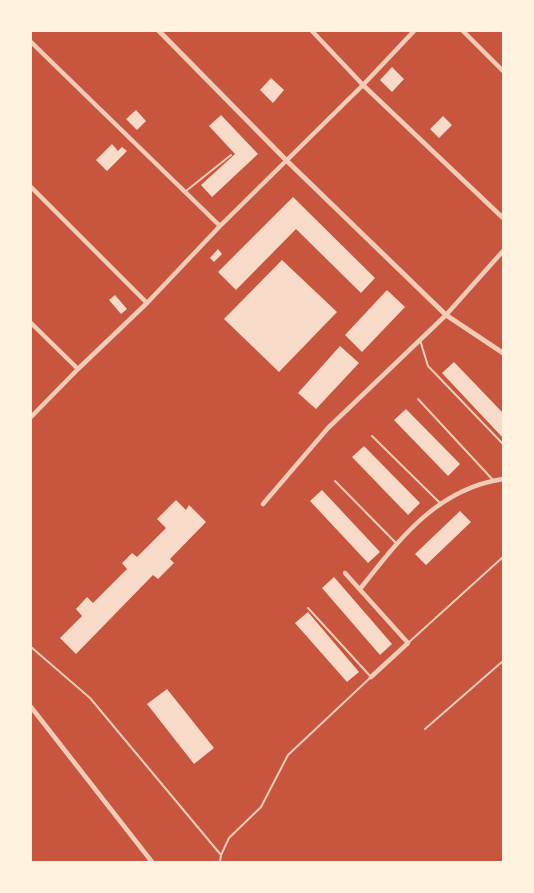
<!DOCTYPE html>
<style>
body{margin:0}
#map{position:relative;width:534px;height:893px;overflow:hidden;background:#c8553d;font-family:Commissioner,sans-serif}
canvas{display:block}
.frame{position:absolute;inset:0;border:32px solid #fff3e0;pointer-events:none}
</style>
<div id="map">
<canvas width="534" height="893"></canvas>
<div class="frame"></div>
</div>
<script>
const context = document.querySelector('canvas').getContext('2d');
context.lineJoin = 'round';
function paint(path, color) { context.fillStyle = color; context.fill(path, 'evenodd'); }
function strokePath(path, color, width, dash) { context.strokeStyle = color; context.lineWidth = width; context.lineCap = dash ? 'butt' : 'round'; context.setLineDash(dash || []); context.stroke(path); }
paint(new Path2D(`
 M 392,67 L 404,79 L 392,92 L 380,80 Z
 M 271,78 L 284,90 L 273,103 L 260,90 Z
 M 136,110 L 146,121 L 137,130 L 126,119 Z
 M 221,115 L 258,154 L 212,197 L 201,185 L 235,154 L 209,126 Z
 M 443,116 L 452,125 L 439,138 L 430,129 Z
 M 112,144 L 118,151 L 122,147 L 127,151 L 107,171 L 96,160 Z
 M 293,197 L 375,278 L 361,293 L 296,229 L 236,290 L 218,272 Z
 M 218,249 L 222,254 L 214,262 L 210,258 Z
 M 282,260 L 337,312 L 279,372 L 224,319 Z
 M 387,290 L 405,307 L 362,352 L 345,335 Z
 M 115,295 L 127,309 L 121,314 L 109,300 Z
 M 340,346 L 359,363 L 316,409 L 298,393 Z
 M 454,362 L 503,413 L 503,438 L 442,373 Z
 M 406,409 L 460,464 L 448,476 L 394,420 Z
 M 364,446 L 420,503 L 408,515 L 352,457 Z
 M 322,490 L 380,552 L 368,563 L 310,501 Z
 M 176,500 L 186,510 L 189,505 L 206,522 L 170,559 L 174,563 L 158,579 L 153,575 L 76,654 L 60,638 L 82,616 L 76,609 L 87,597 L 93,603 L 127,569 L 122,563 L 132,553 L 137,557 L 166,528 L 157,519 Z
 M 460,511 L 471,522 L 426,565 L 415,554 Z
 M 334,577 L 392,644 L 380,655 L 322,588 Z
 M 308,612 L 359,672 L 347,682 L 295,623 Z
 M 167,689 L 214,748 L 194,764 L 147,704 Z`), '#f7dbc8');
strokePath(new Path2D(`
 M 186,191 L 231,155
 M 420,340 L 428,366 L 503,444
 M 418,399 L 493,480
 M 372,436 L 440,503
 M 335,481 L 396,543
 M 408,643 L 503,557
 M 31,647 L 90,698 L 221,855 L 220,862
 M 425,729 L 503,661
 M 221,855 L 229,838 L 261,807 L 288,755 L 371,677 L 308,608`), '#f1ccb7', 2);
strokePath(new Path2D(`
 M 312,31 L 363,85 L 503,218
 M 463,31 L 503,71
 M 31,42 L 220,226
 M 31,187 L 147,303
 M 31,323 L 78,369
 M 31,417 L 78,369 L 147,303 L 220,226 L 363,85 L 414,31
 M 263,504 L 328,428 L 446,315 L 503,251
 M 345,573 L 408,643 L 371,677
 M 360,589 C 399,540 436,489 503,479
 M 31,707 L 152,862`), '#f1ccb7', 4.5);
strokePath(new Path2D(`
 M 159,31 L 286,160 L 446,315 L 503,353`), '#f1ccb7', 5);
</script>
